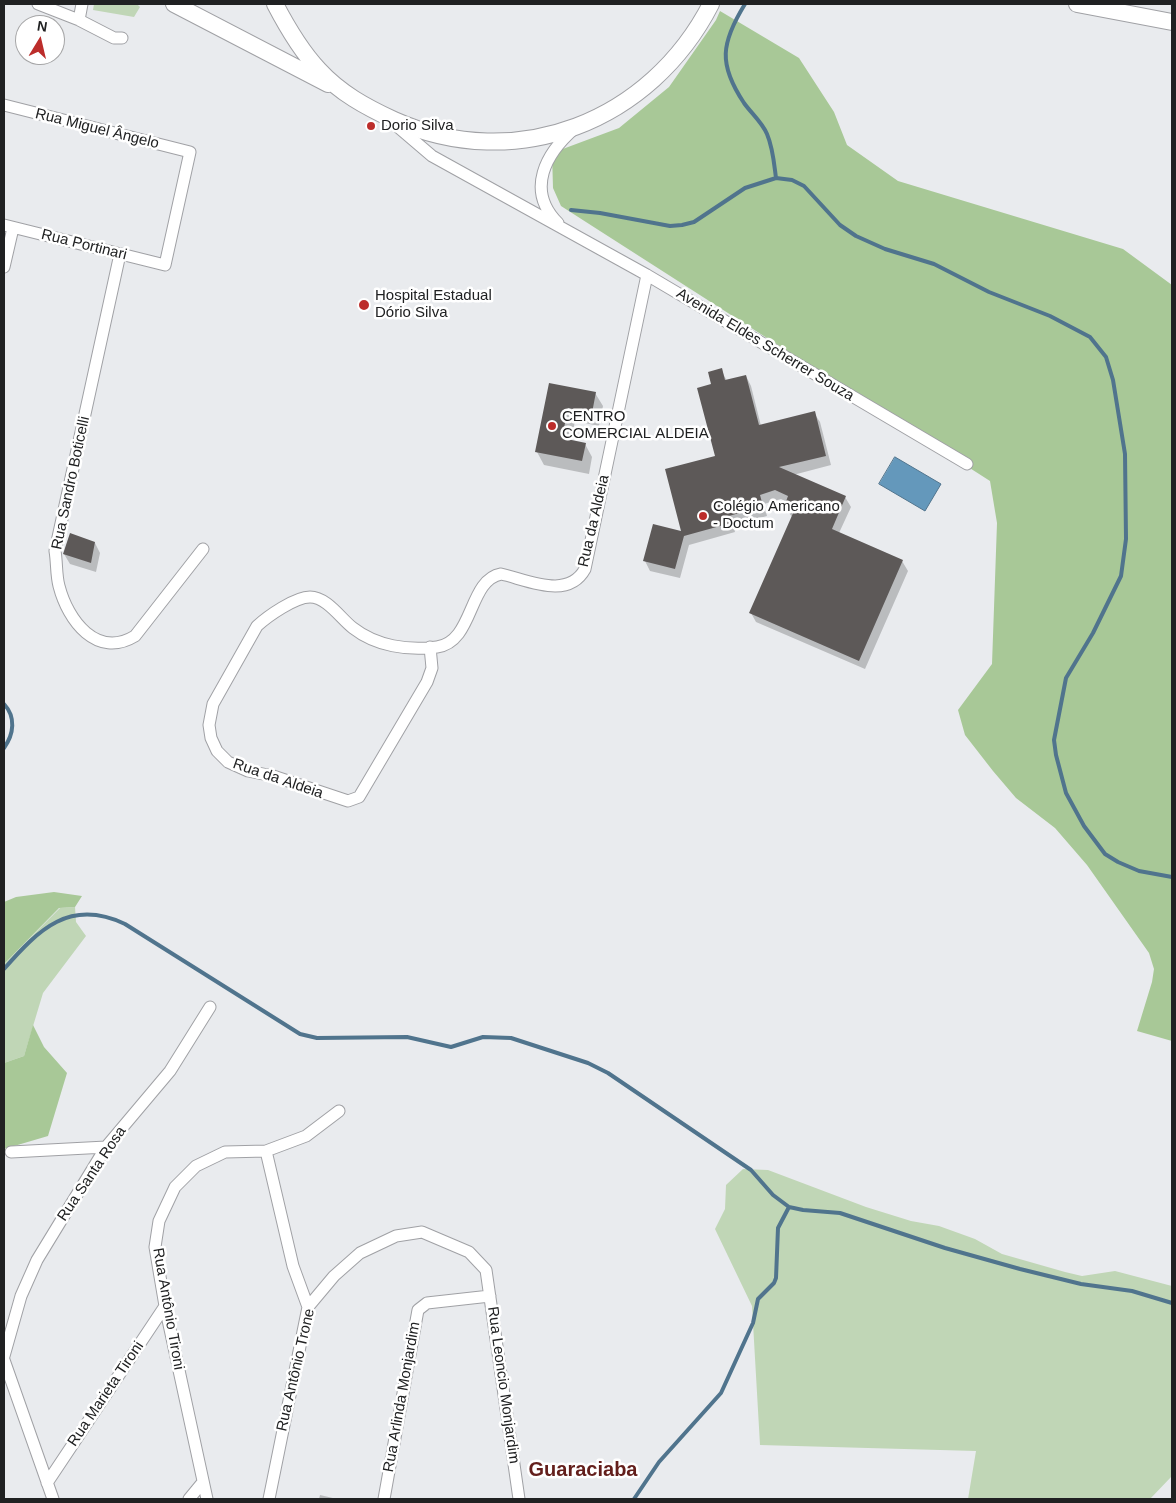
<!DOCTYPE html>
<meta charset="utf-8">
<style>
body{margin:0}
#map{position:relative;width:1176px;height:1503px;overflow:hidden;background:#e9ebee;font-family:Arial,sans-serif}
canvas{display:block}
.frame{position:absolute;inset:0;border:5px solid #202122;pointer-events:none}
.north{position:absolute;left:15px;top:15px;width:50px;height:50px;box-sizing:border-box;background:#fff;border:1px solid #a6a6a7;border-radius:50%;rotate:9deg;font-size:14px;font-weight:700;line-height:20px;text-align:center;color:#202122}
.north::after{content:'';display:block;margin:auto;width:18px;height:22px;background:#bc2d2b;clip-path:polygon(50% 0,100% 100%,50% 72%,0 100%)}
</style>
<div id="map">
<canvas width="1176" height="1503"></canvas>
<div class="frame"></div>
<div class="north">N</div>
</div>
<script>
const context = document.querySelector('canvas').getContext('2d');
context.lineJoin = 'round';
function paint(path, color) { context.fillStyle = color; context.fill(path, 'evenodd'); }
function strokePath(path, color, width, dash) { context.strokeStyle = color; context.lineWidth = width; context.lineCap = dash ? 'butt' : 'round'; context.setLineDash(dash || []); context.stroke(path); }
function write(font, color, halo, rows, align = 'center') {
  context.font = font + ' Arial,sans-serif'; context.lineWidth = 5; context.setLineDash([]); context.textBaseline = 'middle'; context.strokeStyle = halo; context.fillStyle = color; for (const [text, x, y, turn = 0] of rows) {
    context.save(); context.translate(x, y); context.rotate((+turn || 0) * Math.PI / 180); context.textAlign = isNaN(turn) ? turn : align; if (halo) context.strokeText(text, 0, 0); context.fillText(text, 0, 0); context.restore();
  }
}
paint(new Path2D(`
 M 94,4 L 137,4 L 140,7 L 134,17 L 93,10 Z
 M 75,907 L 76,922 L 86,936 L 43,993 L 24,1056 L 4,1063 L 4,964 L 60,908 Z
 M 743,1169 L 768,1170 L 866,1207 L 911,1221 L 939,1226 L 975,1239 L 1002,1254 L 1065,1272 L 1082,1276 L 1115,1271 L 1172,1286 L 1172,1476 L 1150,1499 L 968,1499 L 976,1451 L 760,1445 L 752,1306 L 715,1229 L 725,1209 L 726,1185 Z`), '#c0d6b6');
paint(new Path2D(`
 M 720,11 L 799,58 L 834,112 L 847,145 L 898,181 L 1123,249 L 1172,285 L 1172,1041 L 1137,1031 L 1152,982 L 1154,969 L 1149,953 L 1087,865 L 1055,828 L 1016,798 L 993,771 L 965,735 L 958,710 L 992,664 L 997,523 L 990,481 L 561,206 L 553,188 L 552,153 L 619,128 L 669,87 L 716,20 Z
 M 54,892 L 82,896 L 75,907 L 59,908 L 4,964 L 4,902 L 16,897 Z
 M 33,1025 L 44,1047 L 67,1073 L 48,1136 L 4,1149 L 4,1063 L 24,1056 Z`), '#a8c897');
const water = new Path2D(`
 M 895,457 L 941,484 L 925,511 L 879,484 Z`);
paint(water, '#6498bb');
strokePath(water, '#50748d', 1);
paint(new Path2D(`
 M 721,370 L 727,381 L 746,376 L 751,386 L 761,426 L 814,413 L 820,422 L 831,465 L 793,475 L 845,497 L 851,507 L 839,533 L 902,561 L 908,571 L 865,669 L 756,622 L 751,613 L 792,517 L 785,507 L 787,502 L 781,499 L 764,504 L 767,516 L 733,525 L 735,532 L 689,545 L 680,578 L 650,571 L 645,561 L 683,532 L 716,457 L 713,385 Z
 M 550,384 L 595,393 L 603,406 L 599,426 L 575,421 L 571,441 L 585,444 L 592,457 L 589,474 L 544,465 L 537,452 Z
 M 95,543 L 100,553 L 96,572 L 70,564 L 64,554 Z
 M 320,1495 L 337,1499 L 319,1499 Z`), '#0003');
strokePath(new Path2D(`
 M 745,4 C 721,43 718,64 744,103 C 751,113 762,122 767,134 C 773,148 774,163 776,178
 M 571,210 L 600,213 L 670,226 L 682,225 L 694,222 L 745,188 L 776,178 L 792,180 L 804,186 L 840,225 L 856,236 L 885,249 L 934,264 L 989,292 L 1050,316 L 1090,337 L 1106,357 L 1113,380 L 1125,454 L 1126,539 L 1121,576 L 1093,633 L 1066,678 L 1054,740 L 1056,755 L 1066,793 L 1084,826 L 1105,854 L 1118,862 L 1139,871 L 1172,877
 M 4,704 C 16,717 14,734 4,748
 M 4,969 C 39,929 70,898 125,924 L 300,1034 L 317,1038 L 407,1037 L 451,1047 L 483,1037 L 511,1038 L 588,1063 L 608,1073 L 751,1170 L 773,1195 L 789,1207 L 803,1210 L 840,1213 L 945,1248 L 1020,1269 L 1081,1284 L 1132,1291 L 1172,1303
 M 634,1499 L 659,1462 L 721,1393 L 753,1323 L 758,1299 L 774,1283 L 776,1278 L 778,1228 L 789,1207`), '#50748d', 4);
paint(new Path2D(`
 M 722,368 L 725,380 L 746,375 L 759,425 L 815,411 L 826,456 L 779,467 L 846,496 L 832,529 L 903,560 L 859,661 L 749,613 L 794,511 L 784,507 L 788,496 L 775,490 L 760,495 L 763,506 L 729,516 L 731,523 L 684,536 L 675,569 L 643,561 L 653,524 L 681,531 L 665,469 L 715,456 L 697,388 L 711,384 L 708,372 Z
 M 549,383 L 596,392 L 592,413 L 568,408 L 562,438 L 586,443 L 582,461 L 535,452 Z
 M 70,533 L 95,542 L 91,563 L 63,554 Z`), '#5d5958');
const minor = new Path2D(`
 M 38,4 L 79,20 L 114,38 L 122,38
 M 79,20 L 82,4
 M 4,105 L 190,152 L 165,265 L 4,225
 M 391,121 L 432,156 L 647,275 L 967,464
 M 558,223 C 525,190 546,153 575,128
 M 120,254 L 55,551 C 57,562 56,575 59,586 C 68,621 97,659 135,636 L 203,549
 M 4,267 L 13,228
 M 430,647 L 432,668 L 427,682 L 359,797 L 348,801 L 273,776 L 248,771 L 228,762 L 217,751 L 211,738 L 209,725 L 213,704 L 257,626 C 268,616 295,597 310,597 C 327,597 341,619 353,628 C 376,646 408,651 437,647 C 474,642 468,580 501,574 C 528,580 568,600 585,569 L 647,275
 M 266,1151 L 293,1266 L 308,1307
 M 11,1152 L 106,1147
 M 4,1356 L 21,1296 L 37,1260 L 106,1147 L 170,1071 L 210,1007
 M 4,1360 L 53,1499
 M 47,1483 L 165,1306
 M 189,1499 L 203,1482
 M 207,1499 L 165,1306 L 155,1247 L 159,1221 L 175,1187 L 196,1166 L 225,1152 L 266,1151 L 306,1136 L 339,1111
 M 269,1499 L 308,1307 L 334,1276 L 360,1253 L 396,1236 L 422,1232 L 469,1252 L 486,1270 L 519,1499
 M 384,1499 L 418,1310 L 427,1303 L 490,1296`);
const secondary = new Path2D(`
 M 174,4 L 328,84
 M 275,4 C 287,27 301,51 319,70 C 340,93 366,107 394,120 C 517,175 651,121 711,4
 M 1077,4 L 1172,22`);
strokePath(minor, '#a0a1a5', 13);
strokePath(secondary, '#a0a1a5', 18);
strokePath(minor, '#fff', 11);
strokePath(secondary, '#fff', 16);
for (const [x, y, r, color] of [
 [371,126,5,"#bc2d2b"],
 [364,305,6,"#bc2d2b"],
 [552,426,5,"#bc2d2b"],
 [703,516,5,"#bc2d2b"]
]) { const dot = new Path2D(); dot.arc(x, y, r, 0, 2 * Math.PI); context.fillStyle = color; context.fill(dot); strokePath(dot, '#fff', 2); }
write('15px', '#202122', '#fff', [
 ["Dorio Silva",381,126],
 ["Hospital Estadual",375,296],
 ["Dório Silva",375,313],
 ["CENTRO",562,417],
 ["COMERCIAL ALDEIA",562,434],
 ["Colégio Americano",713,507],
 ["- Doctum",713,524]
], 'left');
write('15px', '#202122', '#fff', [
 ["Rua Miguel Ângelo",97,129,14],
 ["Rua Portinari",84,245,14],
 ["Avenida Eldes Scherrer Souza",765,345,31],
 ["Rua Sandro Boticelli",71,483,-78],
 ["Rua da Aldeia",594,521,-77],
 ["Rua da Aldeia",278,779,19],
 ["Rua Santa Rosa",92,1174,-56],
 ["Rua Antônio Tironi",168,1309,80],
 ["Rua Antônio Trone",296,1370,-77],
 ["Rua Leoncio Monjardim",503,1385,82],
 ["Rua Marieta Tironi",106,1394,-56],
 ["Rua Arlinda Monjardim",402,1397,-80]
]);
write('bold 20px', '#631e1b', '#fff', [
 ["Guaraciaba",583,1470]
]);
</script>
